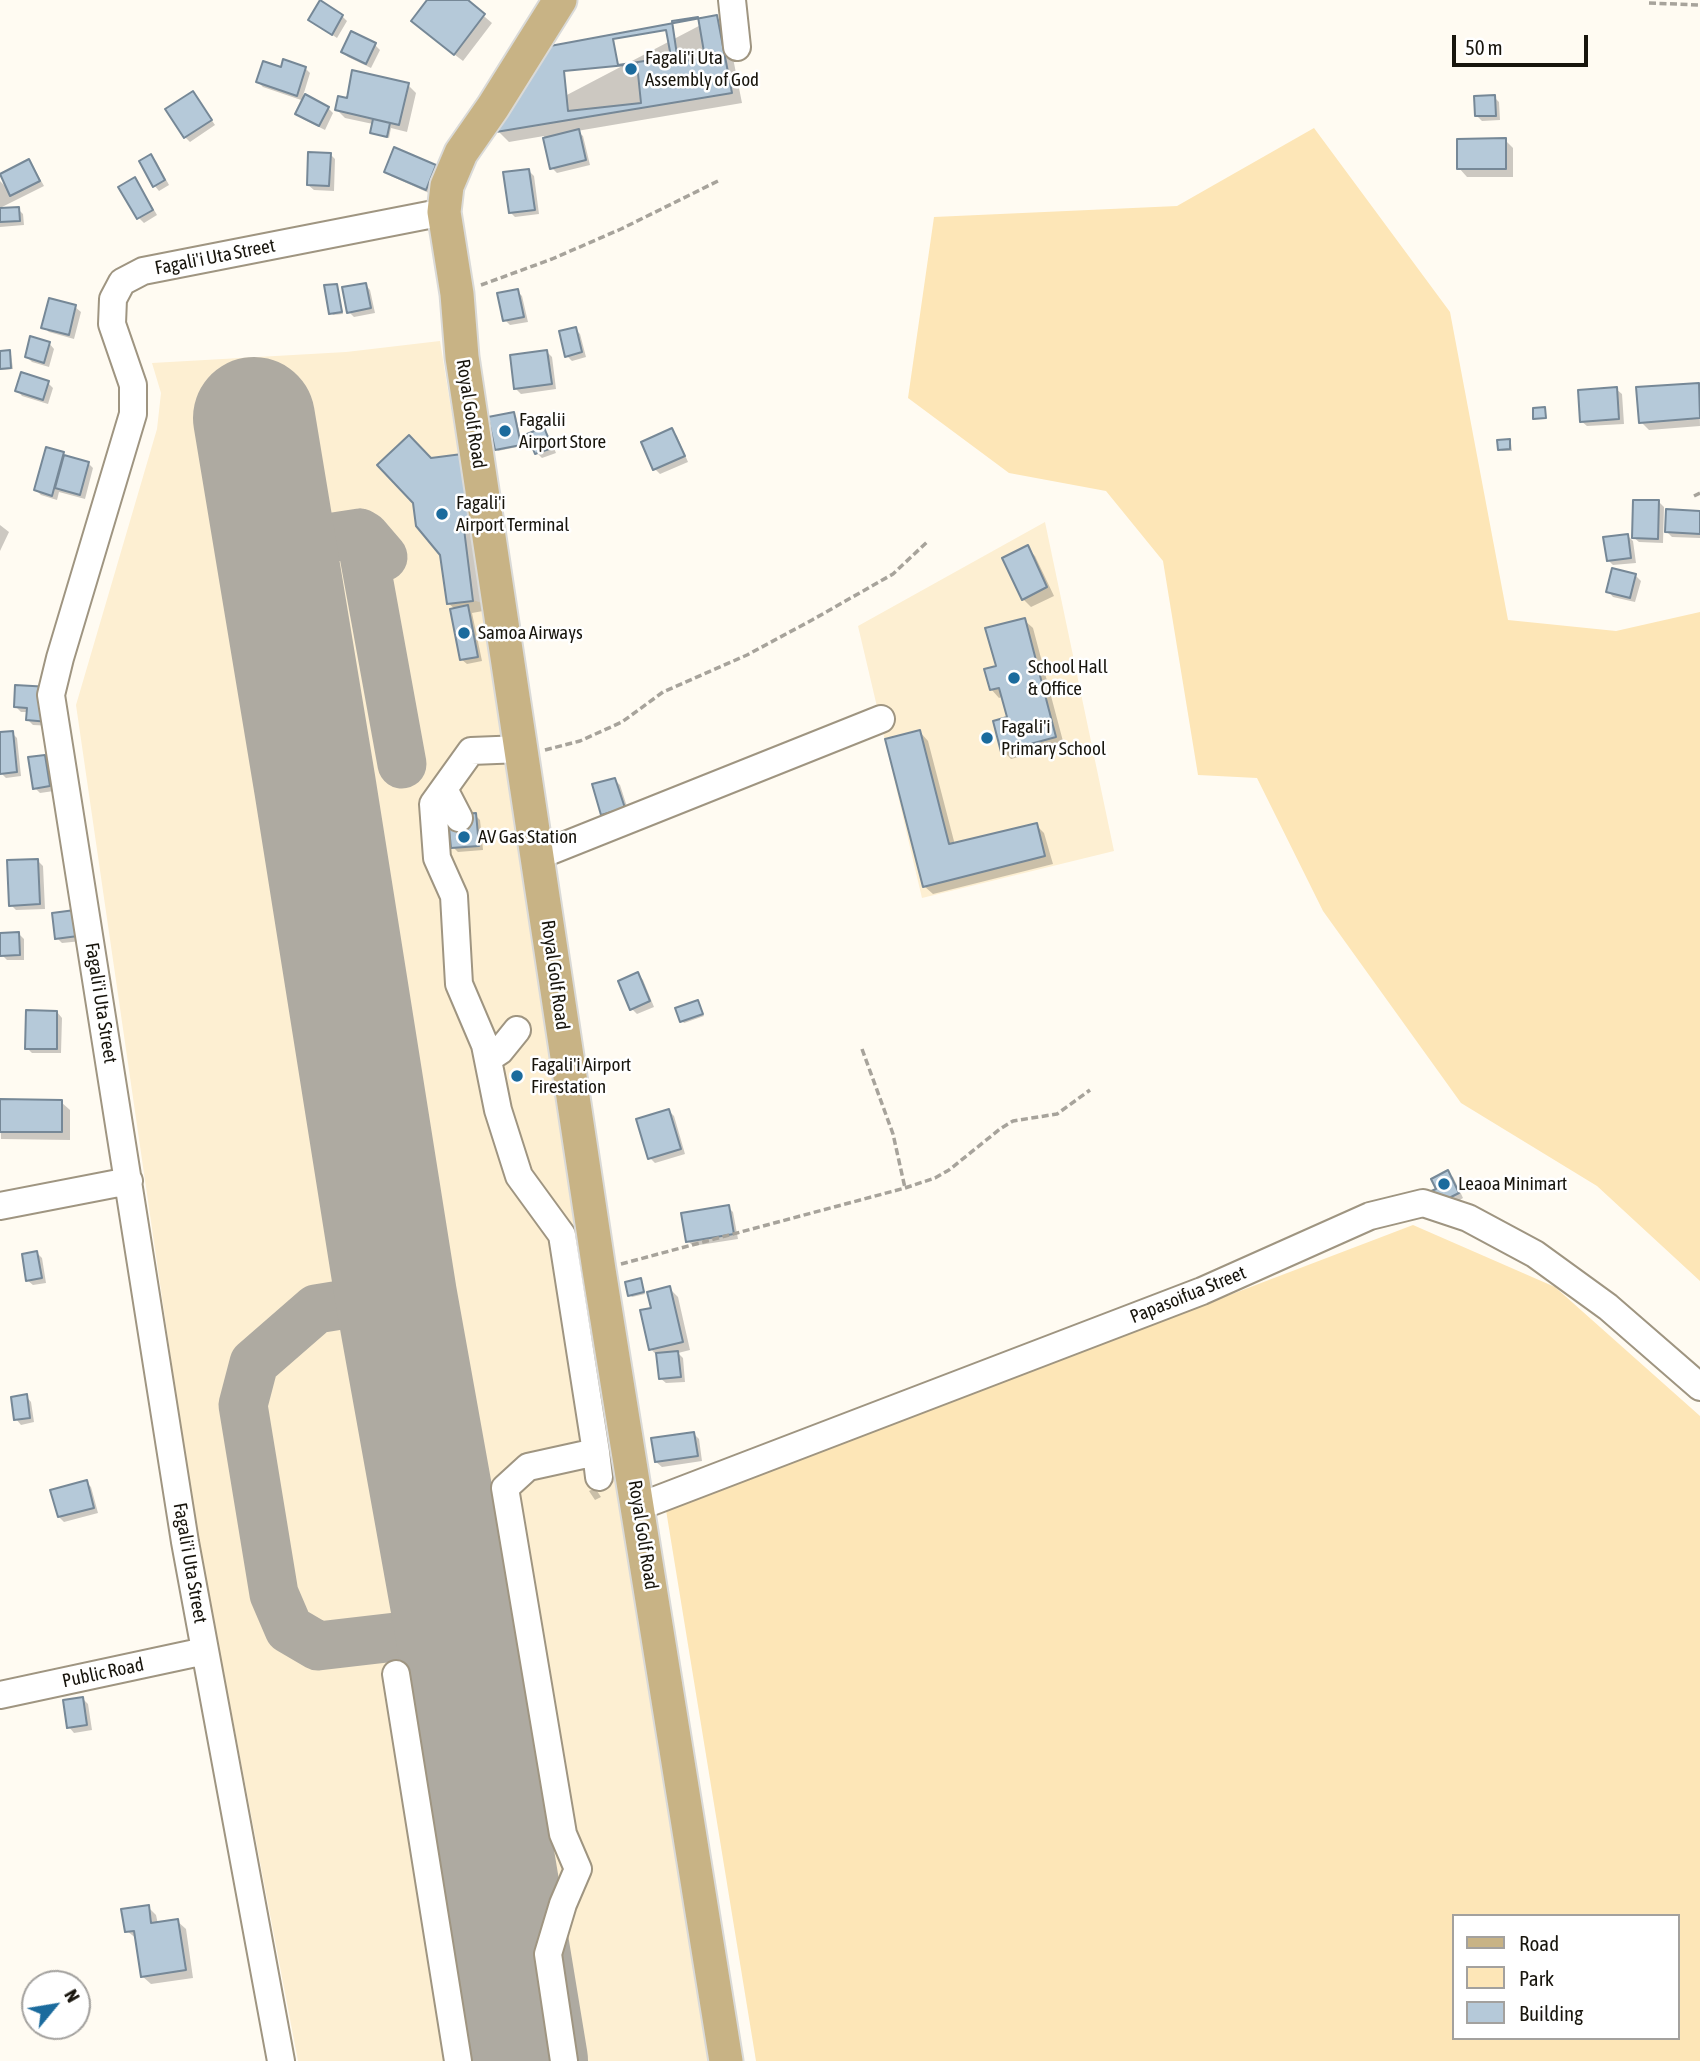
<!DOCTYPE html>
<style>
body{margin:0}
#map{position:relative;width:1700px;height:2061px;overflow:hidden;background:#fffbf2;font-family:"Asap Condensed",sans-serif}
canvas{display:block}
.legend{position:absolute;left:1452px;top:1914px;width:228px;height:126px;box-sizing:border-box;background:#fff;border:2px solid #a3a19e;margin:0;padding:9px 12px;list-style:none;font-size:21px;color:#18150d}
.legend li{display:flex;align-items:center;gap:14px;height:35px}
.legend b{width:35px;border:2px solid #a3a19e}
.north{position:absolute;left:21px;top:1970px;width:70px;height:70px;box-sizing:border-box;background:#fff;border:2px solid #a3a19e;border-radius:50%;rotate:60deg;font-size:19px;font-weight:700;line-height:28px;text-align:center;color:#18150d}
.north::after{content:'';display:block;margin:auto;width:24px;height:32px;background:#1b6b9d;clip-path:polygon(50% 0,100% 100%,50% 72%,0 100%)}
.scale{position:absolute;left:1452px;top:35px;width:136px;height:32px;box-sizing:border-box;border:4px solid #18150d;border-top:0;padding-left:9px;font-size:21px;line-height:24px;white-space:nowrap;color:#18150d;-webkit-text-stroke:5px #fff;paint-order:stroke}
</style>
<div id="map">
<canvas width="1700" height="2061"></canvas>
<ul class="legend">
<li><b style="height:9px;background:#c8b385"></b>Road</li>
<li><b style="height:19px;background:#fde6b7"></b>Park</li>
<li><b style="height:19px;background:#b5c9d9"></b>Building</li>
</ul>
<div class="north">N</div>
<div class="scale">50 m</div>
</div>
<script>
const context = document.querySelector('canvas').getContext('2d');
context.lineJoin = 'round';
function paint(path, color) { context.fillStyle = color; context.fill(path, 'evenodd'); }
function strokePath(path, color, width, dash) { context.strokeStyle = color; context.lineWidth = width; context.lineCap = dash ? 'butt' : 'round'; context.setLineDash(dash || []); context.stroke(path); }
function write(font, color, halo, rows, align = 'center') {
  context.font = font + ' "Asap Condensed",sans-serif'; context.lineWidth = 5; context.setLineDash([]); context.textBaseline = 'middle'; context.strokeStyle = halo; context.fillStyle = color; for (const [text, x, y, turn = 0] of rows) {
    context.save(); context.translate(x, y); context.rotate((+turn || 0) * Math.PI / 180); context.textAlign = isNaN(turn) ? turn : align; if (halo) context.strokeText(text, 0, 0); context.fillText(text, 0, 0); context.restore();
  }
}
paint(new Path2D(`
 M 440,341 L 456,439 L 462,454 L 471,528 L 464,530 L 473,600 L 485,604 L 626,1498 L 708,2061 L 298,2061 L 193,1511 L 76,705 L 157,429 L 161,393 L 152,363 L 346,352 Z
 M 1045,522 L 1114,851 L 922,898 L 858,626 Z`), '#fdefd2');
paint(new Path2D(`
 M 1314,128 L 1450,312 L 1508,620 L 1616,631 L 1700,612 L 1700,1281 L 1597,1186 L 1461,1103 L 1323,911 L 1257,778 L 1198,775 L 1163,561 L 1106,491 L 1009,473 L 908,398 L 934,217 L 1177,206 Z
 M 1413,1225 L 1555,1287 L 1700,1416 L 1700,2061 L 756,2061 L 666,1510 ZM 1453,1916 L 1677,1916 L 1677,2038 L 1453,2038 Z`), '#fde6b7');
paint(new Path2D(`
 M 429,0 L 465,0 L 492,23 L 463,61 L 421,29 Z
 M 342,16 L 347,21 L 337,38 L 310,20 Z
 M 716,17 L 727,28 L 742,103 L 577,131 L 583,136 L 590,165 L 557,173 L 552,168 L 544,136 L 509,142 L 498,131 Z
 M 352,33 L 375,45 L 380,50 L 371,68 L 348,57 L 343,52 Z
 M 305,68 L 310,73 L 303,96 L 328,108 L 333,113 L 325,130 L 303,119 L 297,114 L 304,101 L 263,87 L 258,82 L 282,69 Z
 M 408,85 L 416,93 L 407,132 L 391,128 L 389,138 L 374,134 L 371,132 L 373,124 L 345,118 L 337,110 L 348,100 Z
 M 193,93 L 215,125 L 190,142 L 185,137 Z
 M 1494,97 L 1499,102 L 1500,120 L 1482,121 L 1477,116 Z
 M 1505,140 L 1513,148 L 1513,177 L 1467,177 L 1459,168 Z
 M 330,154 L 335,159 L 334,191 L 314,190 L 308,185 Z
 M 151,156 L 156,161 L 169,185 L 159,191 L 154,185 Z
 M 28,161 L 33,166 L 44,186 L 0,208 L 0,181 L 6,187 Z
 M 435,167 L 440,172 L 431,194 L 391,176 L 386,171 Z
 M 529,171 L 534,176 L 539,214 L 515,217 L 510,212 Z
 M 134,179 L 139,184 L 157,215 L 144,223 L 139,218 Z
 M 0,209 L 18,209 L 23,214 L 24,225 L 0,227 Z
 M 365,284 L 370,290 L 375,313 L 354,317 L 349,312 Z
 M 336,286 L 338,288 L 343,314 L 333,315 L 331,313 Z
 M 517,291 L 522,296 L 528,322 L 510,325 L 505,320 Z
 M 75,307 L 81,312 L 74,339 L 49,332 L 43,327 Z
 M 575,329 L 580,334 L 586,357 L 572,361 L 567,356 Z
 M 49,343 L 54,349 L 49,367 L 32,362 L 27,357 Z
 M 546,351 L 552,357 L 556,389 L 521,394 L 516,389 Z
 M 9,352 L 11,354 L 13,369 L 0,370 L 0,353 Z
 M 48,383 L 53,388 L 48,404 L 22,396 L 17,390 Z
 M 1699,384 L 1700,426 L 1649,430 L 1641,422 Z
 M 1616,389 L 1622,394 L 1624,424 L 1587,426 L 1581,421 Z
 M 514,414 L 516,416 L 522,446 L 498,451 L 496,449 Z
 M 543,429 L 548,434 L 556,453 L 542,458 L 537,453 Z
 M 672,430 L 677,436 L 688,462 L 660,474 L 655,469 Z
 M 409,437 L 482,539 L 474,540 L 483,611 L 472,613 L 482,661 L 467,664 L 461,659 L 455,609 L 448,603 L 442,554 Z
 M 1509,441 L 1511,443 L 1512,451 L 1502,451 L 1500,449 Z
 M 63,454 L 67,458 L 88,463 L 93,468 L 85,499 L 59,492 L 57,500 L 41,495 L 36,490 Z
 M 1659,502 L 1664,507 L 1663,543 L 1639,542 L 1633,537 Z
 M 1700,513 L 1700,538 L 1672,537 L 1667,532 Z
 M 0,525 L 9,532 L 0,551 Z
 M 1628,536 L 1633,541 L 1636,563 L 1613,565 L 1608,560 Z
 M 1027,548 L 1035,556 L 1054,596 L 1031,607 L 1023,599 Z
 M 1635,575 L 1641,581 L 1635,602 L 1613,597 L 1608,591 Z
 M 1024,620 L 1033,628 L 1064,745 L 1011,759 L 1003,751 L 1009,719 L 1004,696 L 999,698 L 991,689 L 998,668 Z
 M 50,689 L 53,726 L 33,725 L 28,720 L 28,712 L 21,712 L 16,707 Z
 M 920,732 L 928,741 L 955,845 L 1036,825 L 1044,833 L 1053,864 L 933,894 L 924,886 Z
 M 12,733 L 17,738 L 21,776 L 6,778 L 1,773 L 0,734 Z
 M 45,757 L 50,762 L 54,791 L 40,793 L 35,788 Z
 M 615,780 L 620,785 L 629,813 L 608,820 L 603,814 Z
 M 475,815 L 480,820 L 483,850 L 458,852 L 453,847 Z
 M 37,860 L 43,866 L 45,909 L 16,910 L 11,905 Z
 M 54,914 L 82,941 L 62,943 L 57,938 Z
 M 19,934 L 24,939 L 24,960 L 7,960 L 2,955 Z
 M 638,974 L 643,980 L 654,1007 L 637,1014 L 632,1009 Z
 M 697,1002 L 704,1016 L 684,1023 L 682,1021 Z
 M 57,1012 L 62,1018 L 61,1053 L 32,1053 L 27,1048 Z
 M 0,1101 L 61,1102 L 70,1110 L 70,1140 L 1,1139 Z
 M 669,1111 L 674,1116 L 685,1154 L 655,1163 L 650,1158 Z
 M 1447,1172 L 1453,1177 L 1463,1198 L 1455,1203 L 1438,1190 Z
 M 728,1207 L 733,1212 L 738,1239 L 693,1246 L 688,1241 Z
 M 37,1253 L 42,1258 L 46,1283 L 33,1285 L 27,1280 Z
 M 640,1280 L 645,1294 L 632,1297 L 630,1295 Z
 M 669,1288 L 678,1297 L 690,1350 L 678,1353 L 683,1358 L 685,1382 L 666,1383 L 660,1378 L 658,1357 L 651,1349 L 653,1309 Z
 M 26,1396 L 31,1402 L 34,1422 L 21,1425 L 16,1419 Z
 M 694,1434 L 699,1439 L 702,1461 L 662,1467 L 656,1462 Z
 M 86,1482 L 91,1487 L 98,1513 L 64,1522 L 59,1517 Z
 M 595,1488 L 601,1497 L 595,1500 L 589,1491 Z
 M 83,1699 L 88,1704 L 92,1730 L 74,1733 L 69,1727 Z
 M 148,1907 L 156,1915 L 158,1924 L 177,1921 L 186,1929 L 193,1978 L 151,1984 L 142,1976 L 137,1939 L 127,1931 Z`), '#0003');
strokePath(new Path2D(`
 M 360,533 L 402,764
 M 275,546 L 360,533 L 365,536 L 383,557
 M 396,1296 L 316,1309 L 254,1363 L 243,1405 L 274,1594 L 289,1629 L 318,1646 L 456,1630`), '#aeaaa1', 49);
strokePath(new Path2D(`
 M 254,418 L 315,786 L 396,1296 L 456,1630 L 527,2061`), '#aeaaa1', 122);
const building = new Path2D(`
 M 320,0 L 343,15 L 332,35 L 308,20 Z
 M 427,0 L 468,0 L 485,14 L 454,55 L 411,21 Z
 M 717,15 L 732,93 L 496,132 L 550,46 Z
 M 698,17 L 705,58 L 678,62 L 672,21 Z
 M 666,30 L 671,57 L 618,65 L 613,39 Z
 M 351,31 L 376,43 L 366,64 L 341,52 Z
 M 283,59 L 306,67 L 297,96 L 256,82 L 263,61 L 281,67 Z
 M 637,64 L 641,103 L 568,111 L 564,71 Z
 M 352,70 L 409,83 L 399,125 L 335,110 L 338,96 L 347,98 Z
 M 193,91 L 212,120 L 184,138 L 165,109 Z
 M 305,94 L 329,107 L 319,126 L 295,114 Z
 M 1495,95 L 1496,116 L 1475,116 L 1474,96 Z
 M 373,119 L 390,123 L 387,137 L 370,133 Z
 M 579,129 L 586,160 L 550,169 L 543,138 Z
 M 1506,138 L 1506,169 L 1457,169 L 1457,139 Z
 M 394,147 L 436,165 L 426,190 L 384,172 Z
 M 308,152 L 331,153 L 329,186 L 307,185 Z
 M 151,154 L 165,180 L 153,187 L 139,161 Z
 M 29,159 L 40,181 L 10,196 L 0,174 Z
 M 529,169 L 535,210 L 509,213 L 503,172 Z
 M 135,177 L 153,210 L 137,219 L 118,187 Z
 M 19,207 L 20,221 L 0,222 L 0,208 Z
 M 366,283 L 371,308 L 347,313 L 342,287 Z
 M 337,284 L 342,312 L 329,314 L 324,285 Z
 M 518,289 L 524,317 L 503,321 L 497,293 Z
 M 49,298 L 76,305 L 69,335 L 41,328 Z
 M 576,327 L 582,352 L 565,357 L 559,331 Z
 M 30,336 L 50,342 L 44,363 L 25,357 Z
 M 10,350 L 11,368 L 0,369 L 0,351 Z
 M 547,350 L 552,384 L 514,389 L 510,355 Z
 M 21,372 L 49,381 L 43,400 L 15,391 Z
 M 1699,383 L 1700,418 L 1639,423 L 1636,387 Z
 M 1617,387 L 1619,419 L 1580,422 L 1578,390 Z
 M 1545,407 L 1546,418 L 1533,419 L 1533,408 Z
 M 514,412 L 521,445 L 495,450 L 488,417 Z
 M 544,427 L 552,448 L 535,454 L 527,434 Z
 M 672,428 L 685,456 L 653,470 L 641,442 Z
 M 409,435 L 431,458 L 462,454 L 471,528 L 464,529 L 473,601 L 447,604 L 440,555 L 416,526 L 413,503 L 377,465 Z
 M 1510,439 L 1510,449 L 1498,450 L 1497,440 Z
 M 46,447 L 64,452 L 52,496 L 34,490 Z
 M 64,455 L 89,462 L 80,495 L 55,488 Z
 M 1633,500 L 1659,500 L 1658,539 L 1632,538 Z
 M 1666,509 L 1700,511 L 1700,534 L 1665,532 Z
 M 1628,534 L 1631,558 L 1607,561 L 1603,537 Z
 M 1028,545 L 1047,587 L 1022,600 L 1002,558 Z
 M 1612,568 L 1636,574 L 1630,598 L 1606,592 Z
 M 468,605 L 478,657 L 460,660 L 450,609 Z
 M 1025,618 L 1056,737 L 1001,752 L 993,721 L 1007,717 L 999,688 L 990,690 L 984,669 L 996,666 L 985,628 Z
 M 15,685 L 50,687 L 49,722 L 26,720 L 27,708 L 14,707 Z
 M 920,730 L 949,844 L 1037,823 L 1045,856 L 923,887 L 885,739 Z
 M 13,731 L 17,772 L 0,774 L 0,732 Z
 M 45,755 L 50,786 L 33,789 L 28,757 Z
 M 615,778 L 625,808 L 601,815 L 592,784 Z
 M 476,813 L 479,846 L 451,848 L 449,828 L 463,827 L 462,814 Z
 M 38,859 L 40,904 L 9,906 L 7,860 Z
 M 75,910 L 78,936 L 55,939 L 52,913 Z
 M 19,932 L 20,955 L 0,956 L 0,933 Z
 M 638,972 L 650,1001 L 630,1010 L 618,981 Z
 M 698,1000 L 703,1014 L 680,1022 L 675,1008 Z
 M 26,1010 L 57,1011 L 57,1049 L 25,1049 Z
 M 0,1099 L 62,1100 L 62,1132 L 0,1132 Z
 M 669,1109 L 681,1149 L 648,1159 L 636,1119 Z
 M 1448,1170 L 1459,1193 L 1451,1197 L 1452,1201 L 1429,1192 L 1436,1189 L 1431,1179 Z
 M 729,1205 L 734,1234 L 686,1242 L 681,1213 Z
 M 37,1251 L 42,1278 L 26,1281 L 22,1254 Z
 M 641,1278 L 644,1292 L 628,1296 L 625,1282 Z
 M 670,1286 L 683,1342 L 649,1350 L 640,1310 L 651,1308 L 647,1292 Z
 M 678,1351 L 681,1377 L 659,1379 L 656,1353 Z
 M 27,1394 L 30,1418 L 14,1420 L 11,1397 Z
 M 694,1432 L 698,1456 L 655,1462 L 651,1438 Z
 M 87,1480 L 94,1508 L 58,1517 L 50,1490 Z
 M 83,1697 L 87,1725 L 67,1728 L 63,1700 Z
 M 149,1905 L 151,1923 L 178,1919 L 186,1970 L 141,1977 L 134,1931 L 125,1932 L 121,1909 Z`);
paint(building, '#b5c9d9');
strokePath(building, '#768897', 2);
const minor = new Path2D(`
 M 732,0 L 737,47
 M 522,749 L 471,751 L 433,804 L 437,858 L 454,896 L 459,984 L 485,1045 L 498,1110 L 519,1176 L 562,1235 L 596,1452 L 528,1467 L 505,1488 L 563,1834 L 578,1869 L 563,1904 L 548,1954 L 564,2061
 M 444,789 L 459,818
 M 538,856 L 881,719
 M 488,1059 L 500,1051 L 517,1030
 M 0,1206 L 129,1181
 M 596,1452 L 599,1477
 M 638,1507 L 1202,1291 L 1370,1216 L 1423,1203 L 1468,1218 L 1535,1254 L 1608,1307 L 1700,1387
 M 396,1674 L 458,2061
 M 0,1695 L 205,1651
 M 281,2061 L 185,1542 L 51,695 L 60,658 L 133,414 L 133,385 L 112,324 L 113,299 L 122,282 L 143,271 L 444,212`);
const major = new Path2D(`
 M 560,0 L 493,107 L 461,153 L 447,186 L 444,212 L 457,294 L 462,357 L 599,1270 L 726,2061`);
strokePath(minor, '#9f9581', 30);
strokePath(major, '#dadad8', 37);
strokePath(new Path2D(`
 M 1649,3 L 1700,5
 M 481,285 L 552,259 L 621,229 L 720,180
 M 1694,496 L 1700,493
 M 545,750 L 580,741 L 622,722 L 663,692 L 747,655 L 812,620 L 893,574 L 927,542
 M 862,1049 L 893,1134 L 905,1188
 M 621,1264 L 905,1188 L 935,1178 L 949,1170 L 1000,1129 L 1013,1121 L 1057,1114 L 1090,1090`), '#a7a39b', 3.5, [7, 3.5]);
strokePath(minor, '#fff', 26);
strokePath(major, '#c8b385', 33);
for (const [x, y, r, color] of [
 [631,69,7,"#1b6b9d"],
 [505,431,7,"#1b6b9d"],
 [442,514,7,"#1b6b9d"],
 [464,633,7,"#1b6b9d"],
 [1014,678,7,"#1b6b9d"],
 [987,738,7,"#1b6b9d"],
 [464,837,7,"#1b6b9d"],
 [517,1076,7,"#1b6b9d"],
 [1444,1184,7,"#1b6b9d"]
]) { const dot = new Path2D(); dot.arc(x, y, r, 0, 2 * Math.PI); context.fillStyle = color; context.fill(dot); strokePath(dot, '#fff', 2.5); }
write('19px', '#18150d', '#fff', [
 ["Fagali'i Uta",645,58],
 ["Assembly of God",645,80],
 ["Fagalii",519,420],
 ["Airport Store",519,442],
 ["Fagali'i",456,503],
 ["Airport Terminal",456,525],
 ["Samoa Airways",478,633],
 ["School Hall",1028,667],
 ["& Office",1028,689],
 ["Fagali'i",1001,727],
 ["Primary School",1001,749],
 ["AV Gas Station",478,837],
 ["Fagali'i Airport",531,1065],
 ["Firestation",531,1087],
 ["Leaoa Minimart",1458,1184]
], 'left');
write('19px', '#18150d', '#fff', [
 ["Fagali'i Uta Street",215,257,-11],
 ["Royal Golf Road",471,414,81],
 ["Royal Golf Road",555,975,82],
 ["Fagali'i Uta Street",101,1003,81],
 ["Papasoifua Street",1188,1295,-22],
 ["Royal Golf Road",643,1535,81],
 ["Fagali'i Uta Street",190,1563,80],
 ["Public Road",103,1673,-12]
]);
</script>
